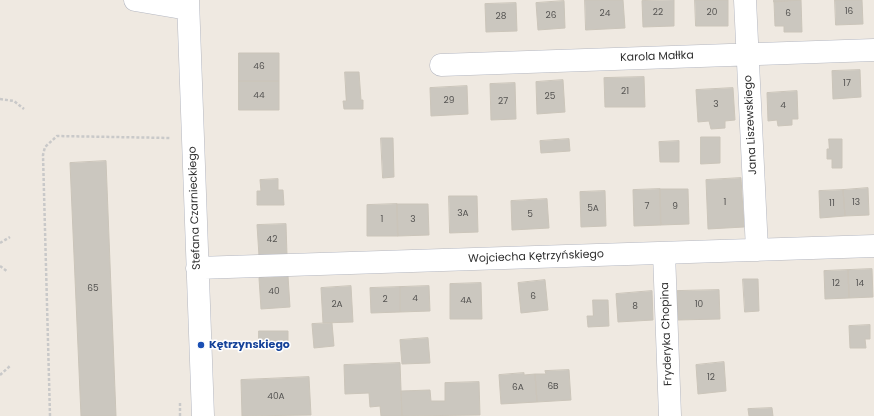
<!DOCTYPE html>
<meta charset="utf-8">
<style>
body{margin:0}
canvas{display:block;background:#efe9e1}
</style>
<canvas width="874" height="416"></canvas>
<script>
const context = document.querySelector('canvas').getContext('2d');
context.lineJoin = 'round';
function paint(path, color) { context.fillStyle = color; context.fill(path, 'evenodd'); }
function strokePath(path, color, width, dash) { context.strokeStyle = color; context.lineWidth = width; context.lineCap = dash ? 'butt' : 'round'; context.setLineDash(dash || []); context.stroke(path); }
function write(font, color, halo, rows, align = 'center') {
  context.font = font + ' Poppins,sans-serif'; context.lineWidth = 3; context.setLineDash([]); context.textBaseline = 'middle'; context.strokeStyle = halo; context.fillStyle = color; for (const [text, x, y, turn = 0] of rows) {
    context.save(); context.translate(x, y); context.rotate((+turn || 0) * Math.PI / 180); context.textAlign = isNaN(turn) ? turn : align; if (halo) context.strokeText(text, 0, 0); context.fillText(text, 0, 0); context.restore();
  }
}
const building = new Path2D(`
 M 585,0 L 623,0 L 625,28 L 586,30 Z
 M 674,0 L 674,26 L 643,27 L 642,1 Z
 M 695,0 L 728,0 L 728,26 L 696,26 Z
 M 774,0 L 801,0 L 774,2 Z
 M 801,0 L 802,32 L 784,32 L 784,26 L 775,26 L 774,2 Z
 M 835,0 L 862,0 L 863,24 L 836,25 Z
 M 564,1 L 565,28 L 538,30 L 536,3 Z
 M 516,3 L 517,31 L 486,32 L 485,4 Z
 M 239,53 L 279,53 L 279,81 L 239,81 Z
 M 860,70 L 861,97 L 833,99 L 832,71 Z
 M 345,72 L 359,72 L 361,100 L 363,100 L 363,109 L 344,109 L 343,101 L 346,101 Z
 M 644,77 L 645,107 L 605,107 L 604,78 Z
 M 563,80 L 565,112 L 537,114 L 536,82 Z
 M 239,81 L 279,81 L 279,110 L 239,110 Z
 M 515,83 L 516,119 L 491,120 L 490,84 Z
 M 467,86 L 468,114 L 431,116 L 430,88 Z
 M 733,88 L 735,120 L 725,121 L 725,128 L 711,129 L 709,121 L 698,122 L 696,90 Z
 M 797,91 L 798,119 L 792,119 L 792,125 L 778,126 L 777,120 L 768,121 L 767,93 Z
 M 701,137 L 720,137 L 720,163 L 701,164 Z
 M 381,138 L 393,138 L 394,177 L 383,178 Z
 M 569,139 L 570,151 L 541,153 L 540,141 Z
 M 829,139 L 842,139 L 842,168 L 832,168 L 832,159 L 827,159 L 827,149 L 829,149 Z
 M 679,141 L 679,162 L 660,162 L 659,142 Z
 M 106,161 L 116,416 L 81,416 L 70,163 Z
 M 741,178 L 744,227 L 708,229 L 706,180 Z
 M 278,179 L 278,190 L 283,190 L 284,205 L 257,205 L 257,191 L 261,191 L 260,180 Z
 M 868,188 L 869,215 L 845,216 L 843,190 Z
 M 660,189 L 661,225 L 634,226 L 633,190 Z
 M 660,189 L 688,189 L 689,224 L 661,225 Z
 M 843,190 L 845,216 L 820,218 L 819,191 Z
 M 605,191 L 606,226 L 581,227 L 580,192 Z
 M 449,196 L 477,196 L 478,232 L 450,233 Z
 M 547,199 L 549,228 L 512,230 L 511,201 Z
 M 397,204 L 398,236 L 367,236 L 367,205 Z
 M 397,204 L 428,204 L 429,235 L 398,236 Z
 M 286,224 L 287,255 L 259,256 L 257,225 Z
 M 872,269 L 873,297 L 849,298 L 848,270 Z
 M 848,270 L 849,298 L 825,299 L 824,271 Z
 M 288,276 L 290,307 L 261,309 L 259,278 Z
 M 743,279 L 758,279 L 759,311 L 745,312 Z
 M 545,280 L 548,310 L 521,313 L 518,283 Z
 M 481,283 L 482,319 L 450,319 L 450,284 Z
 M 351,286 L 353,322 L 323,323 L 321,288 Z
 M 429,286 L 430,311 L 400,312 L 400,287 Z
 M 400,287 L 400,312 L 371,313 L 370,288 Z
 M 719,290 L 720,319 L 678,320 L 677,291 Z
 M 652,291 L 653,320 L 618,322 L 616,294 Z
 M 593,300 L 608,300 L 609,326 L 588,327 L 587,316 L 593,316 Z
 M 332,323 L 334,346 L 314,348 L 312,324 Z
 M 870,325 L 870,339 L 865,339 L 866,348 L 850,348 L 849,326 Z
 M 259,331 L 288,331 L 288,345 L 259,345 Z
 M 428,338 L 430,363 L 402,364 L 400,340 Z
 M 724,362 L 726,391 L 698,394 L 696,365 Z
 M 400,363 L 402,416 L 381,416 L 380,406 L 370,407 L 369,393 L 345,394 L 344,365 Z
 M 569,370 L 571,400 L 537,402 L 535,374 L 546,374 L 545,371 Z
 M 524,373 L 524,375 L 535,374 L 537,402 L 501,404 L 499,375 Z
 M 309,377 L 311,415 L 242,416 L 241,380 Z
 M 479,382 L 480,415 L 402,416 L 401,391 L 430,390 L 431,401 L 445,401 L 445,383 Z
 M 772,408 L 773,416 L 749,416 L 748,409 Z`);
paint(building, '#cbc7bf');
strokePath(building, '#cbc5ba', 1);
const minor = new Path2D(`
 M 135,0 L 188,9
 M 188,0 L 203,416
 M 745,0 L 757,250
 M 441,65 L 874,50
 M 664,253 L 670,416
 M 197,268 L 874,246`);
strokePath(minor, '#b4b7c1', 23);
strokePath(new Path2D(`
 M 0,99 L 14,101 L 24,109
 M 0,243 L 10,237
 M 0,266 L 8,272
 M 0,375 L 10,366
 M 180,403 L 180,416
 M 50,416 L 43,155 L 45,147 L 57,136 L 171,138`), '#c9c9c9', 2.5, [3, 2]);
strokePath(minor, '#fff', 22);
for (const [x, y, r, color] of [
 [201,345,4,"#1a4fb4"]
]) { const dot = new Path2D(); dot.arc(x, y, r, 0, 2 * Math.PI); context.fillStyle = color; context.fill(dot); strokePath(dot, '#fff', 1.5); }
write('9px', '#555452', null, [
 ["16",849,12],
 ["22",658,13],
 ["20",712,13],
 ["24",605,14],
 ["6",788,14],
 ["26",551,16],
 ["28",501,17],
 ["46",259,67],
 ["17",847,84],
 ["21",625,92],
 ["44",259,96],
 ["25",550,97],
 ["29",449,101],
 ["27",503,102],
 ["3",716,105],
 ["4",783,106],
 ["1",725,203],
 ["13",856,203],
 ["11",832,204],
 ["7",647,207],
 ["9",675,207],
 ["5A",593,209],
 ["3A",463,214],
 ["5",530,215],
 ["1",382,220],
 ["3",413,220],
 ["42",272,240],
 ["12",836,284],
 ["14",860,284],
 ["65",93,289],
 ["40",274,292],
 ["6",533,297],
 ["4",415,299],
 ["2",385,300],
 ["4A",466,301],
 ["2A",337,305],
 ["10",699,305],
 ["8",635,307],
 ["12",711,378],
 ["6B",553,387],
 ["6A",518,388],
 ["40A",276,397]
]);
write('11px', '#2e2e2e', '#fff', [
 ["Karola Małłka",657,57,-2],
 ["Jana Liszewskiego",751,125,-93],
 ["Stefana Czarnieckiego",195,208,-92],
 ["Wojciecha Kętrzyńskiego",536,257,-2],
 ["Fryderyka Chopina",667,334,-92]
]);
write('bold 11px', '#164399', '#fff', [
 ["Kętrzynskiego",209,345]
], 'left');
</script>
